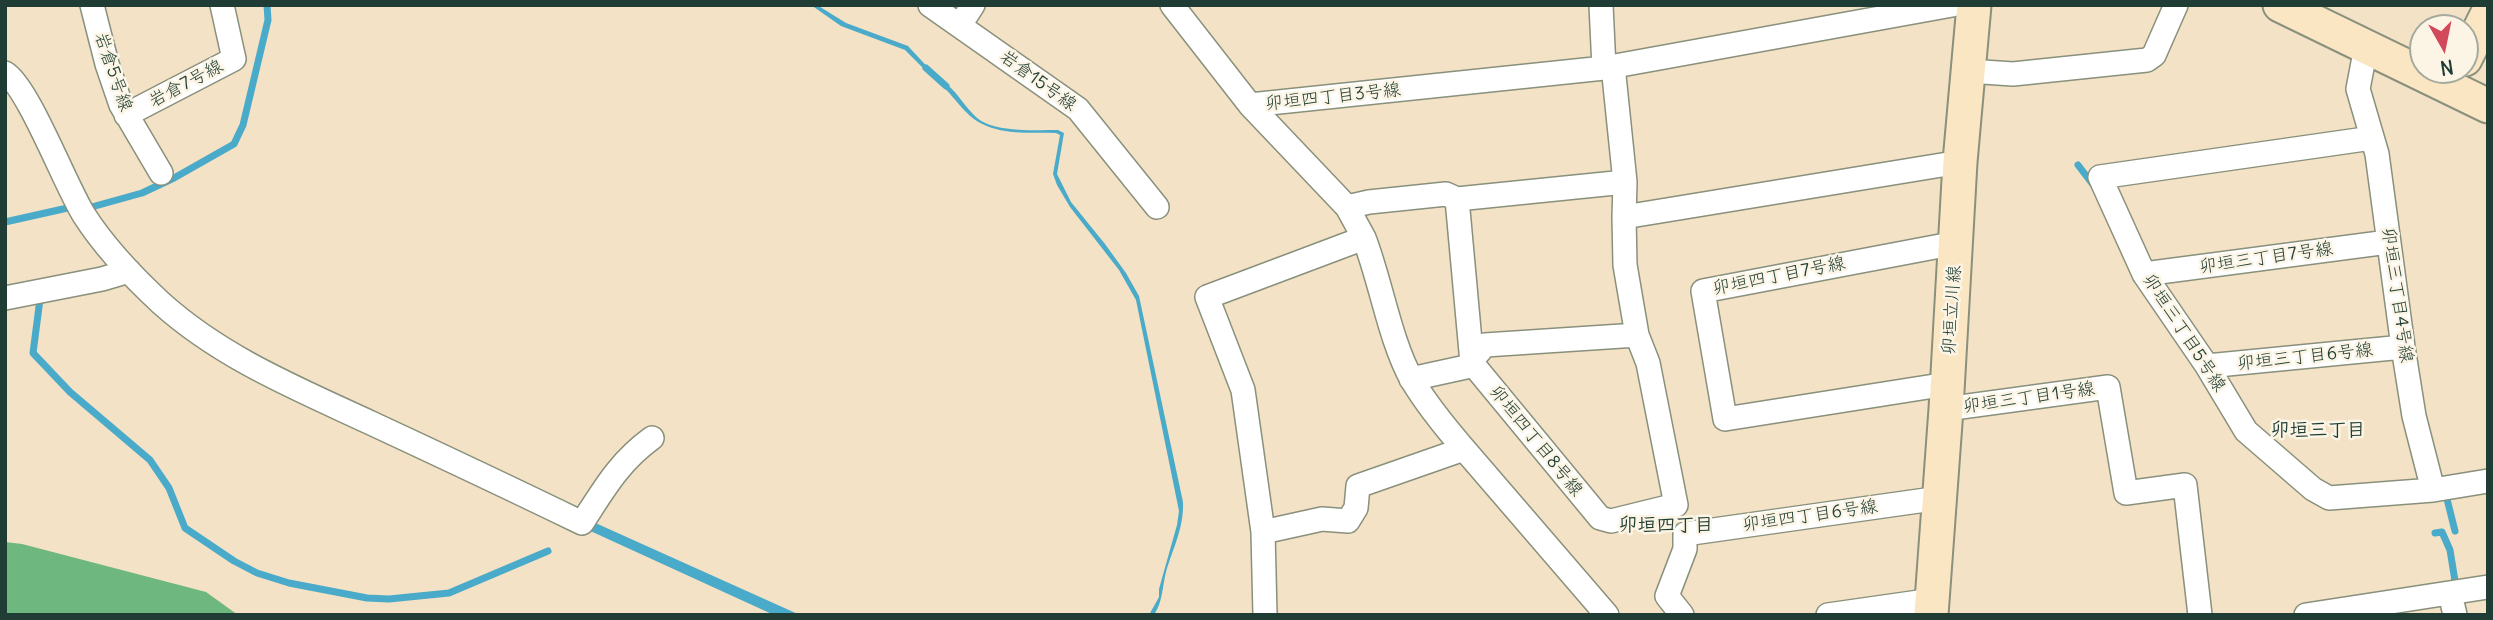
<!DOCTYPE html>
<meta charset="utf-8">
<style>
body{margin:0}
#map{position:relative;width:2493px;height:620px;overflow:hidden;background:#f3e2c5;font-family:Delius,sans-serif}
canvas{display:block}
.frame{position:absolute;inset:0;border:7px solid #1f3d34;pointer-events:none}
.north{position:absolute;left:2409px;top:14px;width:70px;height:70px;box-sizing:border-box;background:#fcf5e5;border:2px solid #a4ab9e;border-radius:50%;rotate:171deg;font-size:19px;font-weight:700;line-height:28px;text-align:center;color:#1f3d34}
.north::after{content:'';display:block;margin:auto;width:24px;height:32px;background:#d1495b;clip-path:polygon(50% 0,100% 100%,50% 72%,0 100%)}
</style>
<div id="map">
<canvas width="2493" height="620"></canvas>
<div class="frame"></div>
<div class="north">N</div>
</div>
<script>
const context = document.querySelector('canvas').getContext('2d');
context.lineJoin = 'round';
function paint(path, color) { context.fillStyle = color; context.fill(path, 'evenodd'); }
function strokePath(path, color, width, dash) { context.strokeStyle = color; context.lineWidth = width; context.lineCap = dash ? 'butt' : 'round'; context.setLineDash(dash || []); context.stroke(path); }
function write(font, color, halo, rows, align = 'center') {
  context.font = font + ' Delius,"Klee One",sans-serif'; context.lineWidth = 5; context.setLineDash([]); context.textBaseline = 'middle'; context.strokeStyle = halo; context.fillStyle = color; for (const [text, x, y, turn = 0] of rows) {
    context.save(); context.translate(x, y); context.rotate((+turn || 0) * Math.PI / 180); context.textAlign = isNaN(turn) ? turn : align; if (halo) context.strokeText(text, 0, 0); context.fillText(text, 0, 0); context.restore();
  }
}
paint(new Path2D(`
 M 5,542 L 22,544 L 206,592 L 238,615 L 5,615 Z`), '#6eb77e');
paint(new Path2D(`
 M 811,5 L 817,5 L 846,23 L 908,46 L 933,73 L 931,76 L 905,50 L 841,26 Z
 M 941,80 C 956,89 963,105 976,117 C 993,133 1036,130 1058,130 L 1064,133 L 1057,174 L 1071,202 L 1105,244 L 1126,273 L 1139,296 L 1183,502 C 1184,528 1173,548 1166,572 C 1162,588 1163,601 1154,615 L 1149,615 L 1159,597 L 1159,589 L 1177,525 L 1179,511 L 1136,300 L 1119,270 L 1070,207 L 1057,185 L 1053,174 L 1060,135 L 1056,133 C 1025,132 990,137 966,112 C 956,102 950,92 939,83 Z
 M 591,521 L 800,615 L 774,615 L 586,529 Z`), '#4aaac9');
strokePath(new Path2D(`
 M 926,68 L 946,86
 M 2078,165 L 2094,186
 M 88,208 L 142,193 L 174,178 L 234,144 L 243,125 L 268,20 L 267,5
 M 5,222 L 72,207
 M 40,299 L 33,353 L 70,392 L 150,460 L 169,488 L 185,528 L 234,561 L 257,573 L 289,583 L 367,598 L 389,599 L 449,593 L 548,551
 M 2446,495 L 2455,531
 M 2435,533 L 2442,532 L 2450,550 L 2456,587`), '#4aaac9', 7);
const street = new Path2D(`
 M 92,5 L 107,64 L 121,105 L 161,173
 M 930,5 L 1078,109 L 1157,207
 M 1172,5 L 1250,105
 M 1601,5 L 1604,68
 M 960,25 L 973,5
 M 2366,47 L 2358,89 L 2377,154 L 2403,347 L 2414,416 L 2433,490 L 2488,481
 M 1613,66 L 1625,182
 M 1968,71 L 2013,74 L 2147,60 L 2154,55 L 2176,5
 M 5,73 C 28,86 66,187 84,215 C 105,248 133,277 161,303 C 222,358 298,389 371,423 C 442,456 512,489 582,523 C 604,489 619,462 652,438
 M 126,115 L 234,59 L 222,5
 M 2372,138 L 2100,177 L 2144,274 L 2207,366 L 2246,431 L 2313,489 L 2329,498 L 2433,490
 M 1347,207 L 1369,202 L 1446,194 L 1457,199
 M 1624,217 L 1625,265 L 1637,335 L 1648,363 L 1676,505 L 1611,521 L 1600,518 L 1472,363 L 1457,199 L 1625,182 L 1624,217 L 1960,162
 M 2144,274 L 2388,242
 M 5,298 L 102,279 L 129,271
 M 2207,366 L 2403,347
 M 1411,379 L 1466,367 L 1485,345 L 1637,335
 M 1947,384 L 1725,419 L 1703,291 L 1956,243
 M 1946,409 L 2108,387 L 2126,493 L 2185,485 L 2200,615
 M 1464,449 L 1607,615
 M 1263,532 L 1322,519 L 1348,521 L 1356,508 L 1358,486 L 1464,449 C 1445,427 1427,405 1412,380 C 1390,341 1381,282 1364,238
 M 2450,593 L 2455,615
 M 1265,615 L 1263,532 L 1243,390 L 1207,297 L 1364,238 L 1347,207 L 1250,105 L 1604,68 L 1952,5
 M 1682,615 L 1667,596 L 1685,549 L 1685,534 L 1940,498
 M 1828,615 L 1933,600
 M 2306,615 L 2488,587`);
const secondary = new Path2D(`
 M 2280,5 L 2488,106
 M 2465,59 L 2488,13
 M 1931,615 L 1946,409 L 1960,162 L 1974,5`);
strokePath(street, '#89907c', 26);
strokePath(secondary, '#89907c', 37);
strokePath(street, '#fff', 23);
strokePath(secondary, '#fbe6c4', 33);
write('18px', '#1f3d34', '#fcf5e5', [
 ["岩倉5号線",113,72,71],
 ["岩倉15号線",1038,81,36],
 ["岩倉7号線",186,84,-28],
 ["卯垣四丁目3号線",1333,97,-6],
 ["卯垣三丁目7号線",2266,258,-8],
 ["卯垣四丁目7号線",1779,276,-11],
 ["卯垣三丁目4号線",2397,295,82],
 ["卯垣立川線",1952,310,-86],
 ["卯垣三丁目5号線",2184,333,57],
 ["卯垣三丁目6号線",2305,357,-6],
 ["卯垣三丁目1号線",2029,398,-8],
 ["卯垣四丁目8号線",1536,441,51],
 ["卯垣四丁目6号線",1810,516,-8]
]);
write('bold 19px', '#1f3d34', '#fcf5e5', [
 ["卯垣三丁目",2318,431],
 ["卯垣四丁目",1666,526]
]);
</script>
